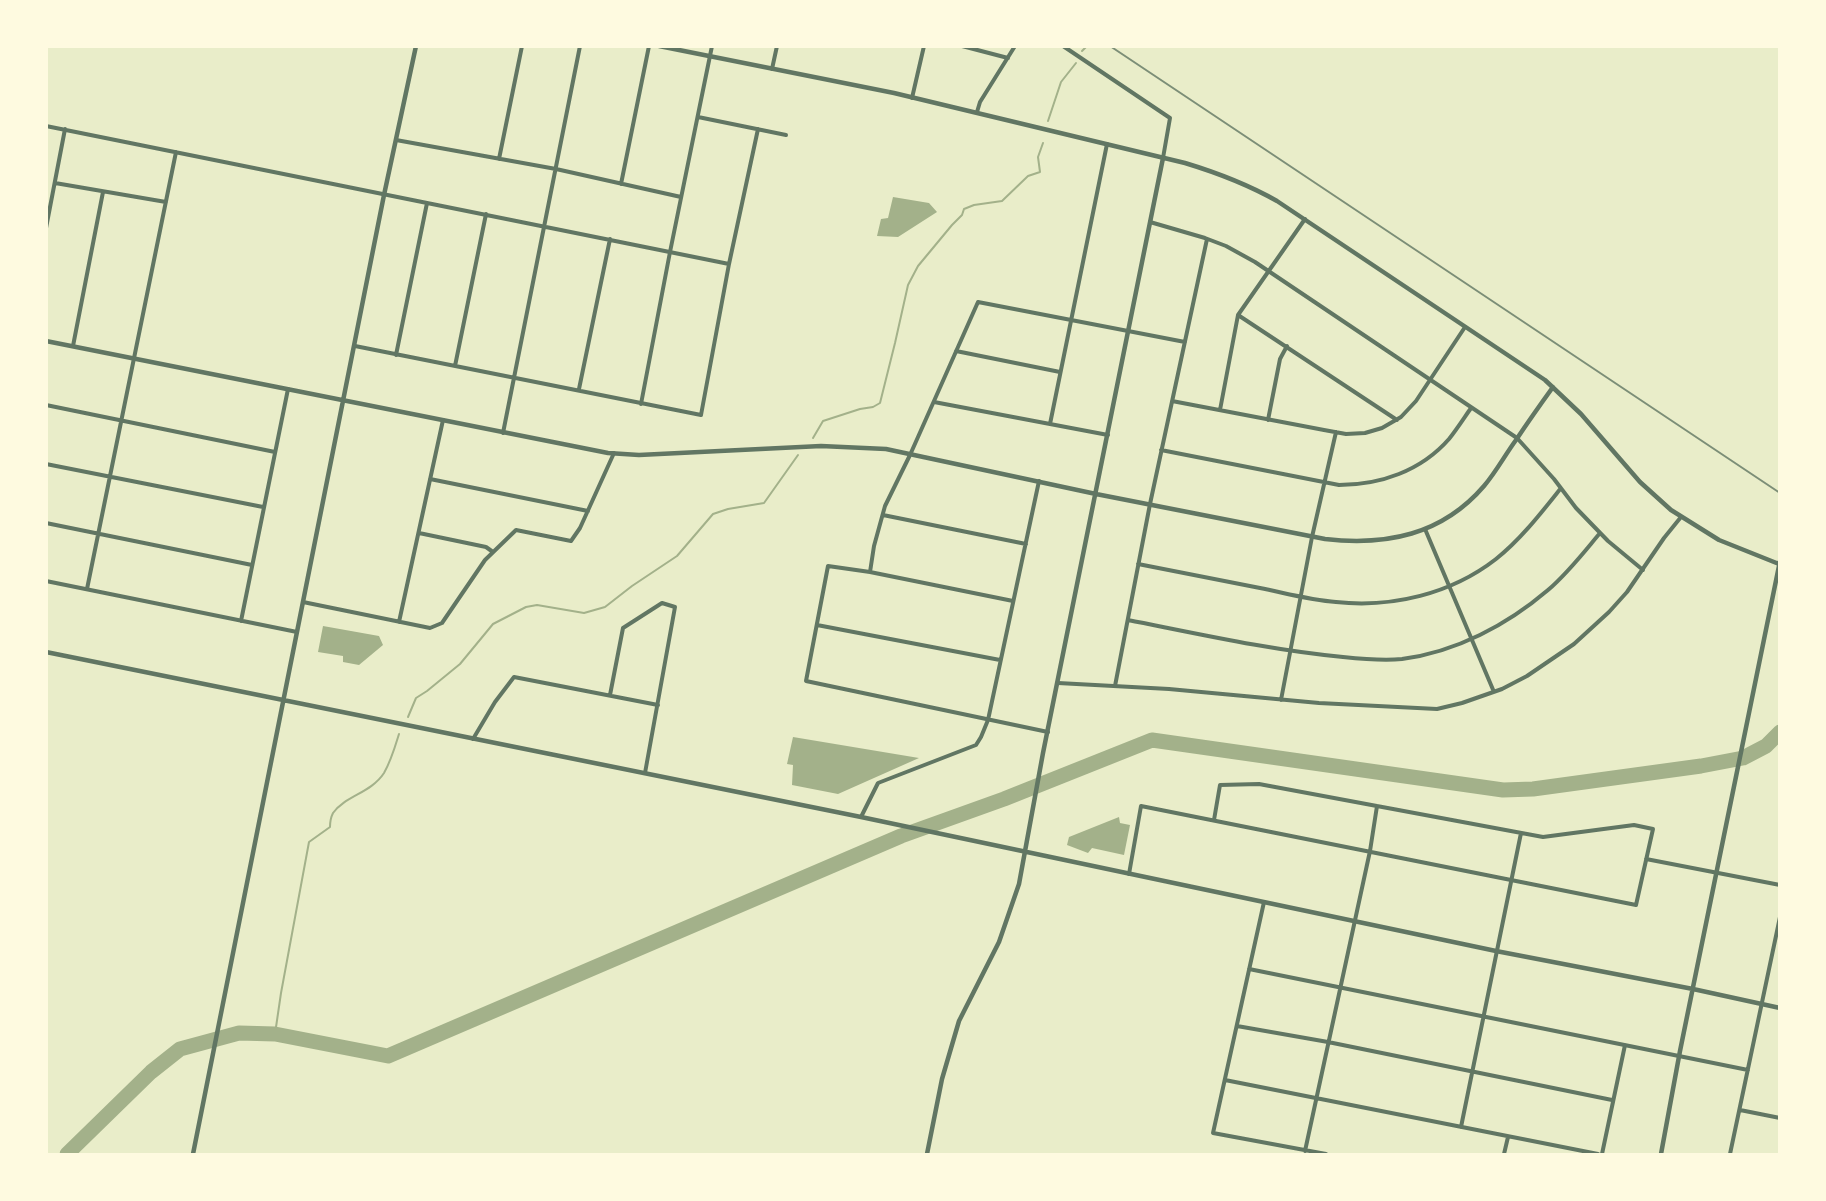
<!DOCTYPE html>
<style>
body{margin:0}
#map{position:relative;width:1826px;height:1201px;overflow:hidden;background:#e9edc9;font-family:Rubik,sans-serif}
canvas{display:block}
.frame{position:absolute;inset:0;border:48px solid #fefae0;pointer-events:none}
</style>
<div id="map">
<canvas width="1826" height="1201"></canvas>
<div class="frame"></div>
</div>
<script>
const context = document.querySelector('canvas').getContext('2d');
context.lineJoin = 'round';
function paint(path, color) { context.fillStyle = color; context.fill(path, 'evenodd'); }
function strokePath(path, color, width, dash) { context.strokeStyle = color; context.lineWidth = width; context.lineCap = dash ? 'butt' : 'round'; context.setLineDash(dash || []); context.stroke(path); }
paint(new Path2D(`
 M 893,197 L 929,203 L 937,212 L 898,237 L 877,236 L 881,219 L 888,218 Z
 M 323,626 L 379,636 L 383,645 L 359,665 L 343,662 L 343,656 L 318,652 Z
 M 793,737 L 919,758 L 838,794 L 792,785 L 793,765 L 787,764 Z
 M 1119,817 L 1120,823 L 1130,825 L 1124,855 L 1092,848 L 1088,853 L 1067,845 L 1069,837 Z`), '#a3b18a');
strokePath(new Path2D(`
 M 1082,51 L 1087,46
 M 1048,121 L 1061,82 L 1076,63
 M 813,438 L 823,421 L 860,409 L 873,407 L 880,403 L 895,343 L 908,285 L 918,266 L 952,225 L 962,215 L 964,209 L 974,205 L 1002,201 L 1028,176 L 1040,172 L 1038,157 L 1043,143
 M 408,717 L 416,698 L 427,691 L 460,664 L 493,624 L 526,607 L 537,605 L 584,613 L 605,607 L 632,586 L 677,556 L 713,514 L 728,509 L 764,503 L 798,455
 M 275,1034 L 281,993 L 309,842 L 330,827 C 330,823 331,817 333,813 C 345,796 371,793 384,773 C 391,761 395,747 399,734`), '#a3b18a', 2);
strokePath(new Path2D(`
 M 67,1154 L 151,1072 L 180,1049 L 239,1033 L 275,1034 L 388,1056 L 901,836 L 1004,799 L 1152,740 L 1503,790 L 1533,789 L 1701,766 L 1743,758 L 1766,746 L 1780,732`), '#a3b18a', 15);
strokePath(new Path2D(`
 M 962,46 L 1008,58
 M 1063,46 L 1170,118 L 1163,158
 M 772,69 L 777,46
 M 912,98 L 924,46
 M 977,112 L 980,102 L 1015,46
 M 698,117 L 786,135
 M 46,126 L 729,264
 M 396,140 L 556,169 L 681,197
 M 499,159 L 522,46
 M 55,183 L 166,202
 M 621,184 L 649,46
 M 1150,222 L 1205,238 L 1226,246 L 1255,262 L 1517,438 L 1554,479 L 1576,508 L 1608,541 L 1643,570
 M 46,228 L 65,129
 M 1238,315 L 1397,420
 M 73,346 L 103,192
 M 355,346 L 701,415 L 729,264 L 758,129
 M 956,351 L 1060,372
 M 396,355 L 427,203
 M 455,366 L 486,214
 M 579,389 L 610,239
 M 1172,401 L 1324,430 L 1346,434 L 1365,433 L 1382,428 L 1401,417 L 1416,401 L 1465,327
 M 934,402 L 1108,435
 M 641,404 L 670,252 L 712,46
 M 46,405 L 275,452
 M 1220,410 L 1238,315 L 1305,219
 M 1268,420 L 1280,359 L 1287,346
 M 1050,424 L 1107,144
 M 503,433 L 580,46
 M 1161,450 L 1339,485 C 1380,485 1421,471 1449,439 C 1457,429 1464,418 1471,408
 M 46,464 L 263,507
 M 430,479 L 588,511
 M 883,515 L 1026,544
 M 46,523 L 252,565
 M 1425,529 L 1494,692
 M 419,533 L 486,547 L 493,552
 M 1138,564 C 1179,572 1219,580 1260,588 C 1285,593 1310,600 1336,602 C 1392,608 1451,594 1496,559 C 1521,539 1541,513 1561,488
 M 870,572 L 874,546 L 885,506 L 910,455 L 978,302 L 1185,342
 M 46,581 L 297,632
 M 87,589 L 176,152
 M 1013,601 L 870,572 L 828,566 L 806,681 L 1048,732
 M 303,602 L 430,628 L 442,623 L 485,560 L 516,530 L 571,541 L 580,528 L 614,453
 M 1128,620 C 1199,634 1270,650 1343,657 C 1362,659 1382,661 1402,659 C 1456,652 1507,625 1548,590 C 1568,573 1584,552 1600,533
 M 241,621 L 288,389
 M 399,622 L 443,420
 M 817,625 L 1000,660
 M 1058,683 L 1169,689 L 1319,703 L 1437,709 L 1462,703 L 1502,689 L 1527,676 L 1574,644 L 1609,612 L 1627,592 L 1664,538 L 1681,517
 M 1115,686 L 1150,504 L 1207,239
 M 610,695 L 623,628 L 662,603 L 675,607 L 645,773
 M 1281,700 L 1312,537 L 1336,432
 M 473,739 L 495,702 L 514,677 L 658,705
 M 861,817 L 878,783 L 976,745 L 981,737 L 988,720 L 1039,481
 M 1646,859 L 1780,885
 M 1129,874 L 1141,806 L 1636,905 L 1653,829 L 1634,825 L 1543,837 L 1259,784 L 1220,785 L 1214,820
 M 1264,902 L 1213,1133 L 1326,1154
 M 1249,969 L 1748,1070
 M 1237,1026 L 1328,1042 L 1612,1100
 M 1225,1080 L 1598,1154
 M 1740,1110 L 1780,1118
 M 1461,1127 L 1521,833
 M 1305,1151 L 1370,851 L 1377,806
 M 1504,1154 L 1508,1137
 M 1602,1154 L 1625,1045
 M 1730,1154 L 1780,917`), '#617663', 4);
strokePath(new Path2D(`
 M 659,46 L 894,93 L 1185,163 C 1218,173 1247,184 1277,201 L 1545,380 L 1581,414 L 1640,482 L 1671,510 L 1719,540 L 1779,564
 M 46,341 L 608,453 L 639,455 L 821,446 L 886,449 L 1096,494 L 1325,539 C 1386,546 1442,535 1484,486 C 1496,472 1505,455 1516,440 C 1528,422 1540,405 1553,387
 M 46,652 L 861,817 L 1496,951 L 1693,989 L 1780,1008
 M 193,1154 L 384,195 L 416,46
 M 927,1154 L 942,1079 L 959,1021 L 999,942 L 1019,884 L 1043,753 L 1163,158
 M 1661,1154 L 1680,1051 L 1780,561`), '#617663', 4.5);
strokePath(new Path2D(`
 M 1110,46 L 1780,493`), '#7c8e77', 2);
</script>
